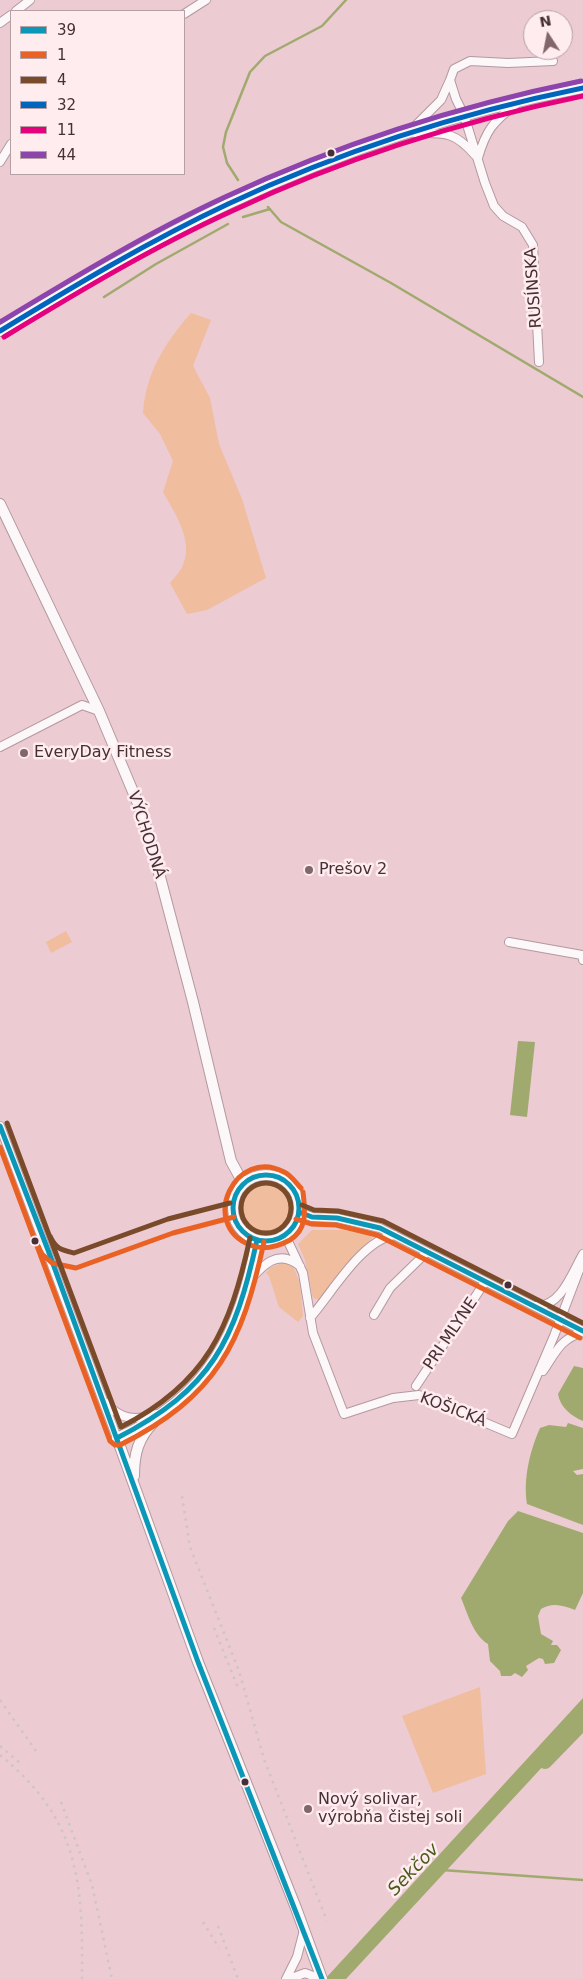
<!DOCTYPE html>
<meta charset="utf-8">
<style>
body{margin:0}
#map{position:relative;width:583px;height:1979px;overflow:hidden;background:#eccbd3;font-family:"DejaVu Sans",sans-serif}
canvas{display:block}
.legend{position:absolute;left:10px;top:10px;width:175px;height:165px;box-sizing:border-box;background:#feecef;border:1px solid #b5a1a5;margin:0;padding:6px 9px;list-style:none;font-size:15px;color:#473035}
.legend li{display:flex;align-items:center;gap:10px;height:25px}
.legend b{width:25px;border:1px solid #b5a1a5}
.north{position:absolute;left:523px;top:10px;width:50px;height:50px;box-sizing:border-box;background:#feecef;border:1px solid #b5a1a5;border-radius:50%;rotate:349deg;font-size:14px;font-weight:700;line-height:20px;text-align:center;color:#473035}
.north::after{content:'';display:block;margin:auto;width:18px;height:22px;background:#81666c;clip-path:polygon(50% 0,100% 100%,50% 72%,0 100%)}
</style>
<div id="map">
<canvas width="583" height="1979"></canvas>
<ul class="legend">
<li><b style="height:6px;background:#0b97b7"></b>39</li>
<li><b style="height:6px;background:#e96223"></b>1</li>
<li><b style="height:6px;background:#7a4b2a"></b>4</li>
<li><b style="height:6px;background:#0065bd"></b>32</li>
<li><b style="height:6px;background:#e5007d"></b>11</li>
<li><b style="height:6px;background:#8e44ad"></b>44</li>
</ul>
<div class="north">N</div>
</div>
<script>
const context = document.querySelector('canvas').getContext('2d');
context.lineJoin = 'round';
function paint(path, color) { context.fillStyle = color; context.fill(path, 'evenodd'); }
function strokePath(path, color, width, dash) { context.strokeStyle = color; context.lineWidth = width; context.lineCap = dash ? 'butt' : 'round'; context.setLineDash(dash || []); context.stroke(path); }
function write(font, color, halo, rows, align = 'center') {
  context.font = font + ' "DejaVu Sans",sans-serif'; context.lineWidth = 5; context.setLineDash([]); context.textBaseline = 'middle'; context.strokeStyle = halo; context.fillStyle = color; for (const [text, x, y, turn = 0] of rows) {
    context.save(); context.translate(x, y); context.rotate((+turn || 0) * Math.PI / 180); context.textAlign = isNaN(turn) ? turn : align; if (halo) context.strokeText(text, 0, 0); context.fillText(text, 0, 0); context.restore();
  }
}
paint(new Path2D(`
 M 191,313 L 211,320 L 193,366 L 210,398 L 219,444 L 242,499 L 266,578 L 207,610 L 187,614 L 170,583 C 174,578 180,572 182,567 C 195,543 175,513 163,492 L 173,461 L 160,434 L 143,413 C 146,372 165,343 191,313 Z
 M 66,931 L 72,942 L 51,953 L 46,942 Z
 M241 1208a25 25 0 1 1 50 0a25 25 0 1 1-50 0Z
 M 312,1230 L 344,1230 L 370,1235 L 372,1238 L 349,1262 L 327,1294 L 320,1300 L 313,1298 L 305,1260 L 298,1244 Z
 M 280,1261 L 293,1266 L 300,1283 L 303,1316 L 298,1322 L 279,1307 L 269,1276 L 266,1273 L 271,1267 L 280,1264 Z
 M 480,1687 L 486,1774 L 433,1793 L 402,1716 Z`), '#f0bd9e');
paint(new Path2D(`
 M 518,1041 L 535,1042 L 527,1117 L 510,1115 Z
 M 574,1366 L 583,1368 L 583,1421 C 571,1416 560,1407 558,1394 Z
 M 568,1423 L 583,1428 L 583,1469 L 573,1471 L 577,1475 L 583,1474 L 583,1525 L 527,1504 C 523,1478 530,1451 540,1428 L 549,1425 L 566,1427 Z
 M 518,1511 L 583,1533 L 583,1593 L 575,1610 C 563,1605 552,1602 541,1609 L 538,1616 L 541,1634 L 553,1641 L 551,1645 L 557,1645 L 561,1650 L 554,1663 L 545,1664 L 543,1659 L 539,1658 L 526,1666 L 528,1670 L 522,1677 L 515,1673 L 511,1676 L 501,1676 L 500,1671 L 490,1661 L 488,1644 C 473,1635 468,1614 461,1598 L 508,1521 Z
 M 583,1698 L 583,1723 L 346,1979 L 325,1979 Z`), '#a1aa6e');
strokePath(new Path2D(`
 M 238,180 L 227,163 L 223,147 L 226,132 L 250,72 L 265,56 L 322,26 L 346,0
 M 268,207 L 281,222 L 391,283 L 583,397
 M 243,217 L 270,209
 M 104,297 L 156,264 L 228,224
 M 442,1870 L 583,1880`), '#a1aa6e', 2.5);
strokePath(new Path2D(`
 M 545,1762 L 583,1723`), '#a1aa6e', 14);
const minor = new Path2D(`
 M 16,11 L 30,0
 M 184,14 L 206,0
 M 0,23 L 11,15
 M 410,131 L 441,100 L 450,80
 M 415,133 C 445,133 454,131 475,155
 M 478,158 C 486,130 493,122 516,104
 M 0,162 L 11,144
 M 539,362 L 533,245 L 522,227 L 503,216 L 494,206 L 485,183 L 464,115 L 456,99 L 450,80 L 454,69 L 470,61 L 508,63 L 553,61
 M 0,747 L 82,705 L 99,711
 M 509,942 L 582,955 L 583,960
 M 0,1126 L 117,1438
 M 299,1212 L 312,1217 L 337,1218 L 380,1228 L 583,1331
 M 285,1235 L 303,1273 L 313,1333 L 344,1414 L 393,1398 L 419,1395 L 512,1434 L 554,1336 L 583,1260
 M 248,1282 C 263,1265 278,1248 300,1266
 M 536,1306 C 561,1307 572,1273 583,1254
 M 374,1315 L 390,1288 L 427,1252
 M 310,1318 C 332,1293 361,1241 394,1235
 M 543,1371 C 556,1352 560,1339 583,1332
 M 416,1386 L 485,1282
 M 106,1403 C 121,1420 136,1421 156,1414
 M 286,1979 L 297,1957 L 304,1930
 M 289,1979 L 305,1973 L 321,1979`);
const major = new Path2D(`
 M 0,331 C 74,286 150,241 228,204 C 341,151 461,111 583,88
 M 0,504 L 99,711 L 139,806 L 150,839 L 193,1002 L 231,1161 L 243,1183
 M233 1208a33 33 0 1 1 66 0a33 33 0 1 1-66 0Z
 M 257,1240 C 239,1334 209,1397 117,1438 L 198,1662 L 296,1908 L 322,1979
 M 134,1476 C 134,1454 138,1438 154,1422`);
strokePath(minor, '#b2999f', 10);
strokePath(major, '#b2999f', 12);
strokePath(minor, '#fcf7f8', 8);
strokePath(major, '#fcf7f8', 10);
strokePath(new Path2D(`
 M 182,1496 L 190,1547 L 239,1671 L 264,1759 L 327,1921
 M 214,1628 L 238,1688
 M 0,1700 L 36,1751
 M 0,1746 L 20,1763
 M 0,1755 C 80,1820 83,1884 82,1979
 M 61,1802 L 92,1885 L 112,1979
 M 203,1922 L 219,1948
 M 218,1926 L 238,1979`), '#cdc5c6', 2.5, [2.5, 5]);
strokePath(new Path2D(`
 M 0,1126 L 48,1250 L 198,1662 L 322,1979
 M233 1208a33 33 0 1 1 66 0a33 33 0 1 1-66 0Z
 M 299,1212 L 312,1217 L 337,1218 L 380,1228 L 583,1331
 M 117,1438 C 212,1389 235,1341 257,1240`), '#0b97b7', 5);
strokePath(new Path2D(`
 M 0,1147 L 110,1441 L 115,1445 L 120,1445 C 217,1396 242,1344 264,1242
 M 301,1188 C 296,1183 291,1175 284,1172 C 236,1146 198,1224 250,1245 C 264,1251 277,1247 290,1240 C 308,1229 305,1210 303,1192
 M 296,1219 L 311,1224 L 336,1225 L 377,1235 L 580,1338
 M 36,1242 L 42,1254 L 52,1263 L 76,1268 L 173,1233 L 234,1217`), '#e96223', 5);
strokePath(new Path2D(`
 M 7,1123 L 121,1427 C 207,1383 230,1329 250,1238
 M241 1208a25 25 0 1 1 50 0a25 25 0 1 1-50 0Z
 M 302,1205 L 314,1210 L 338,1211 L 383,1221 L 583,1323
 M 50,1236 C 56,1249 61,1250 74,1253 L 168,1219 L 230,1203`), '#7a4b2a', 5);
strokePath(new Path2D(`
 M 0,331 C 74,286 149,241 228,204 C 341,151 460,113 583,88`), '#0065bd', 5);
strokePath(new Path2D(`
 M 4,337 C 78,292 153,247 232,211 C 344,158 462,121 583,96`), '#e5007d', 5);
strokePath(new Path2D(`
 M 0,322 C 73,278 147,233 225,197 C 339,144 458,106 581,81`), '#8e44ad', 5);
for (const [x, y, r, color] of [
 [331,153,4.5,"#473035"],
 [24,753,5,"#81666c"],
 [309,870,5,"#81666c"],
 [35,1241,4.5,"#473035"],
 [508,1285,4.5,"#473035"],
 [245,1782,4.5,"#473035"],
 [308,1809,5,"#81666c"]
]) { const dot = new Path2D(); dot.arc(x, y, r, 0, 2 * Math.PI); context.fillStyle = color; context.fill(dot); strokePath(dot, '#feecef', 2); }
write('16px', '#473035', '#feecef', [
 ["RUSÍNSKA",534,288,-94],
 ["VÝCHODNÁ",146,835,72],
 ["PRI MLYNE",451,1334,-56],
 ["KOŠICKÁ",453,1410,21]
]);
write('16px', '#473035', '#feecef', [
 ["EveryDay Fitness",34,753],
 ["Prešov 2",319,870],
 ["Nový solivar,",318,1800],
 ["výrobňa čistej soli",318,1818]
], 'left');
write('italic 18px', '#48591a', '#feecef', [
 ["Sekčov",414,1870,-46]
]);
</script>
